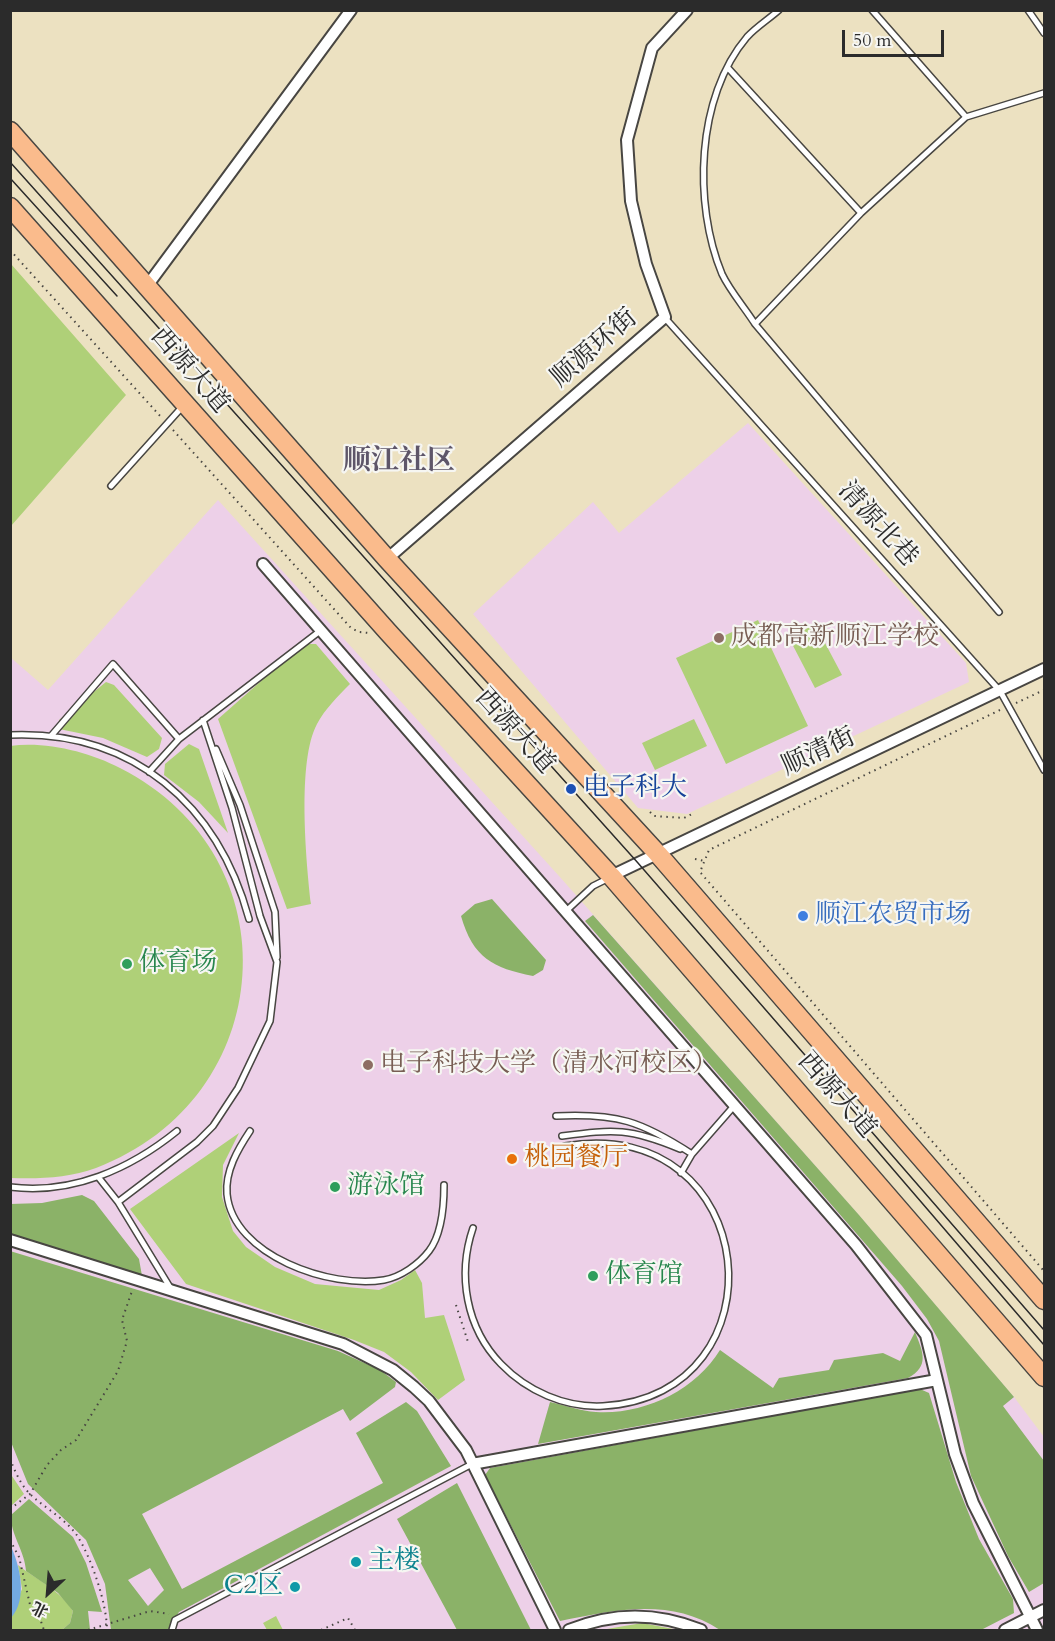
<!DOCTYPE html>
<meta charset="utf-8">
<style>
body{margin:0}
#map{position:relative;width:1055px;height:1641px;overflow:hidden;background:#ece1c1;font-family:Cardo,"Noto Serif SC",serif}
canvas{display:block}
.frame{position:absolute;inset:0;border:12px solid #2b2b2b;pointer-events:none}
.north{position:absolute;left:18px;top:1563px;width:60px;height:60px;-webkit-text-stroke:4px #f6f6f2;paint-order:stroke;rotate:206deg;font-size:16px;font-weight:700;line-height:24px;text-align:center;color:#2b2b2b}
.north::after{content:'';display:block;margin:auto;width:21px;height:27px;background:#2b2b2b;clip-path:polygon(50% 0,100% 100%,50% 72%,0 100%)}
.scale{position:absolute;left:842px;top:30px;width:102px;height:27px;box-sizing:border-box;border:3px solid #2b2b2b;border-top:0;padding-left:8px;font-size:18px;line-height:21px;white-space:nowrap;color:#2b2b2b;-webkit-text-stroke:4px #f6f6f2;paint-order:stroke}
</style>
<div id="map">
<canvas width="1055" height="1641"></canvas>
<div class="frame"></div>
<div class="north">北</div>
<div class="scale">50 m</div>
</div>
<script>
const context = document.querySelector('canvas').getContext('2d');
context.lineJoin = 'round';
function paint(path, color) { context.fillStyle = color; context.fill(path, 'evenodd'); }
function strokePath(path, color, width, dash) { context.strokeStyle = color; context.lineWidth = width; context.lineCap = dash ? 'butt' : 'round'; context.setLineDash(dash || []); context.stroke(path); }
function write(font, color, halo, rows, align = 'center') {
  context.font = font + ' Cardo,"Noto Serif SC",serif'; context.lineWidth = 4.5; context.setLineDash([]); context.textBaseline = 'middle'; context.strokeStyle = halo; context.fillStyle = color; for (const [text, x, y, turn = 0] of rows) {
    context.save(); context.translate(x, y); context.rotate((+turn || 0) * Math.PI / 180); context.textAlign = isNaN(turn) ? turn : align; if (halo) context.strokeText(text, 0, 0); context.fillText(text, 0, 0); context.restore();
  }
}
paint(new Path2D(`
 M 748,423 L 966,663 L 969,682 L 687,814 L 638,808 L 473,614 L 593,502 L 619,533 Z
 M 218,500 L 559,876 L 859,1215 L 1014,1397 L 1044,1437 L 1044,1630 L 11,1630 L 10,657 L 48,690 Z`), '#edd0e8');
paint(new Path2D(`
 M 11,264 L 126,395 L 11,526 Z
 M 758,620 L 808,726 L 726,764 L 676,658 Z
 M 815,624 L 842,675 L 815,688 L 789,638 Z
 M 303,644 L 316,644 L 350,684 C 338,696 325,709 317,724 C 297,761 306,860 311,904 L 287,909 L 218,719 Z
 M 106,682 L 114,685 L 162,738 L 159,749 L 147,757 L 103,738 L 59,729 L 59,720 Z
 M 694,719 L 707,746 L 655,770 L 642,743 Z
 M 189,744 L 199,749 L 228,833 L 199,802 L 164,775 L 165,764 Z
 M 10,746 C 46,741 89,752 120,768 C 296,857 279,1099 96,1168 C 69,1178 39,1179 11,1178 Z
 M 239,1133 L 223,1165 L 222,1197 L 233,1231 L 246,1247 L 275,1267 L 315,1284 L 379,1290 L 401,1280 L 415,1270 L 422,1283 L 425,1318 L 444,1315 L 465,1380 L 438,1400 L 411,1372 L 384,1352 L 354,1340 L 186,1284 L 130,1209 Z
 M 10,1473 L 24,1494 L 11,1506 L 10,1506 Z
 M 18,1565 C 37,1580 60,1590 73,1611 L 70,1623 L 62,1630 L 11,1630 L 10,1618 L 22,1589 Z
 M 276,1616 L 283,1630 L 267,1630 L 263,1623 Z
 M 642,1623 L 679,1630 L 601,1630 Z`), '#afd078');
paint(new Path2D(`
 M 492,899 L 546,960 L 543,970 L 533,976 C 493,968 473,958 461,916 L 475,904 Z
 M 593,915 L 859,1215 L 1014,1397 L 1003,1406 L 1044,1461 L 1044,1583 L 1029,1592 L 1008,1556 L 971,1476 L 939,1341 L 927,1319 L 902,1286 L 585,921 Z
 M 82,1195 L 94,1201 L 139,1259 L 142,1276 L 11,1236 L 10,1204 L 42,1203 Z
 M 10,1251 L 338,1351 L 380,1370 L 396,1382 L 395,1387 L 350,1421 L 343,1409 L 142,1514 L 182,1589 L 383,1483 L 356,1433 L 406,1402 L 417,1411 L 451,1466 L 179,1612 L 168,1630 L 111,1630 L 105,1584 L 86,1540 L 28,1484 L 11,1442 ZM 150,1568 L 164,1590 L 148,1606 L 128,1580 Z
 M 915,1332 C 923,1352 930,1366 908,1378 L 538,1444 L 550,1402 C 564,1405 581,1411 596,1412 C 643,1415 695,1391 720,1350 L 773,1388 L 779,1378 L 829,1370 L 834,1360 L 883,1353 L 900,1361 Z
 M 920,1389 L 929,1393 L 956,1482 L 979,1539 L 1013,1599 L 1014,1613 L 981,1630 L 720,1630 C 670,1597 615,1610 560,1621 L 485,1475 L 490,1468 Z
 M 457,1483 L 531,1630 L 457,1630 L 397,1519 Z
 M 29,1499 L 73,1537 L 86,1563 L 102,1612 L 88,1611 L 90,1630 L 62,1630 L 70,1623 L 73,1611 L 58,1593 L 26,1571 C 25,1551 10,1534 11,1515 Z`), '#8bb268');
paint(new Path2D(`
 M 10,1544 C 20,1566 28,1598 11,1618 Z`), '#73aae1');
const service = new Path2D(`
 M 779,10 C 769,19 756,27 747,37 C 696,97 693,204 722,274 C 730,291 745,308 755,324 L 999,612
 M 872,10 L 966,117
 M 1028,10 L 1044,33
 M 728,68 L 861,213
 M 665,318 L 1000,691 L 1044,770
 M 755,324 L 861,213 L 966,117 L 1044,93
 M 111,486 L 183,406
 M 10,735 C 133,730 218,805 249,919
 M 51,736 L 113,664 L 179,739
 M 216,749 L 240,805 L 275,912 L 277,957
 M 149,772 L 179,739 L 320,631
 M 565,912 L 593,886 L 607,879
 M 556,1116 C 617,1113 641,1121 692,1154
 M 250,1131 C 238,1149 225,1171 227,1194 C 233,1256 331,1289 384,1280 C 401,1277 419,1264 429,1251 C 442,1234 444,1206 444,1185
 M 562,1136 C 615,1129 630,1128 680,1149
 M 681,1173 L 692,1154 L 734,1106
 M 99,1178 L 118,1202 L 171,1289
 M 10,1187 C 72,1195 130,1169 177,1131
 M 118,1202 L 197,1142 L 213,1126 L 238,1088 L 270,1021 L 277,962 L 260,916 L 232,808 L 203,720
 M 473,1228 C 457,1275 466,1328 501,1364 C 527,1391 565,1408 603,1406 C 788,1396 763,1113 565,1146
 M 172,1630 L 175,1620 L 472,1464`);
const minor = new Path2D(`
 M 147,286 L 351,10
 M 387,559 L 665,317 L 646,264 L 631,201 L 627,140 L 652,48 L 687,10
 M 263,564 L 856,1245 L 926,1335 L 955,1454 L 973,1503 L 1037,1630
 M 611,876 L 1044,669
 M 10,1240 L 343,1344 L 393,1370 L 414,1387 L 429,1401 L 466,1450 L 555,1630
 M 472,1464 L 937,1380
 M 569,1630 C 614,1612 656,1612 701,1630
 M 1005,1630 L 1044,1610`);
const primary = new Path2D(`
 M 10,131 L 387,559 L 658,854 L 1044,1300
 M 10,207 L 388,632 L 611,876 L 1044,1377`);
strokePath(service, '#484642', 8);
strokePath(minor, '#484642', 14);
strokePath(primary, '#484642', 21);
strokePath(new Path2D(`
 M 10,250 L 161,417
 M 173,430 L 351,628 L 359,632 L 369,633
 M 1016,703 L 1044,690
 M 1000,710 L 709,850 L 700,872 L 1044,1271
 M 650,812 L 654,816 L 684,818 L 694,813
 M 695,859 L 705,861
 M 456,1305 L 469,1345
 M 10,1459 C 15,1471 21,1486 31,1495 C 45,1508 64,1518 76,1534 C 91,1556 107,1604 107,1630
 M 10,1509 L 30,1494 L 47,1465 L 61,1450 L 76,1440 L 118,1371 L 127,1341 L 122,1320 L 132,1291
 M 10,1540 L 19,1557 L 31,1609 L 38,1613 L 44,1630
 M 88,1630 L 150,1611 L 169,1614
 M 321,1630 L 348,1618 L 355,1630`), '#484642', 2, [1.5, 4.5]);
strokePath(service, '#fff', 5);
strokePath(minor, '#fff', 10);
strokePath(primary, '#fabb8c', 18);
strokePath(new Path2D(`
 M 10,162 L 638,863 L 1044,1330
 M 10,178 L 117,296
 M 855,1125 L 1044,1345`), '#2b2b2b', 1.5);
for (const [x, y, r, color] of [
 [719,638,6,"#8d6e63"],
 [571,789,6,"#1a4fb4"],
 [803,916,6,"#3f7fe0"],
 [127,964,6,"#2e9e5b"],
 [368,1065,6,"#8d6e63"],
 [512,1159,6,"#e8710a"],
 [335,1187,6,"#2e9e5b"],
 [593,1276,6,"#2e9e5b"],
 [356,1562,6,"#0f9aa8"],
 [295,1587,6,"#0f9aa8"]
]) { const dot = new Path2D(); dot.arc(x, y, r, 0, 2 * Math.PI); context.fillStyle = color; context.fill(dot); strokePath(dot, '#f6f6f2', 2); }
write('26px', '#2b2b2b', '#f6f6f2', [
 ["顺源环街",595,349,-41],
 ["西源大道",189,371,49],
 ["清源北巷",877,525,48],
 ["西源大道",514,732,48],
 ["顺清街",819,753,-25],
 ["西源大道",836,1096,49]
]);
write('26px', '#785e54', '#f6f6f2', [
 ["成都高新顺江学校",731,638],
 ["电子科技大学（清水河校区）",380,1065]
], 'left');
write('26px', '#164399', '#f6f6f2', [
 ["电子科大",583,789]
], 'left');
write('26px', '#366cbe', '#f6f6f2', [
 ["顺江农贸市场",815,916]
], 'left');
write('26px', '#27864d', '#f6f6f2', [
 ["体育场",139,964],
 ["游泳馆",347,1187],
 ["体育馆",605,1276]
], 'left');
write('26px', '#c56008', '#f6f6f2', [
 ["桃园餐厅",524,1159]
], 'left');
write('26px', '#0d838f', '#f6f6f2', [
 ["主楼",368,1562],
 ["C2区",283,1587,"right"]
], 'left');
write('bold 28px', '#5e5669', '#f6f6f2', [
 ["顺江社区",399,463]
]);
</script>
